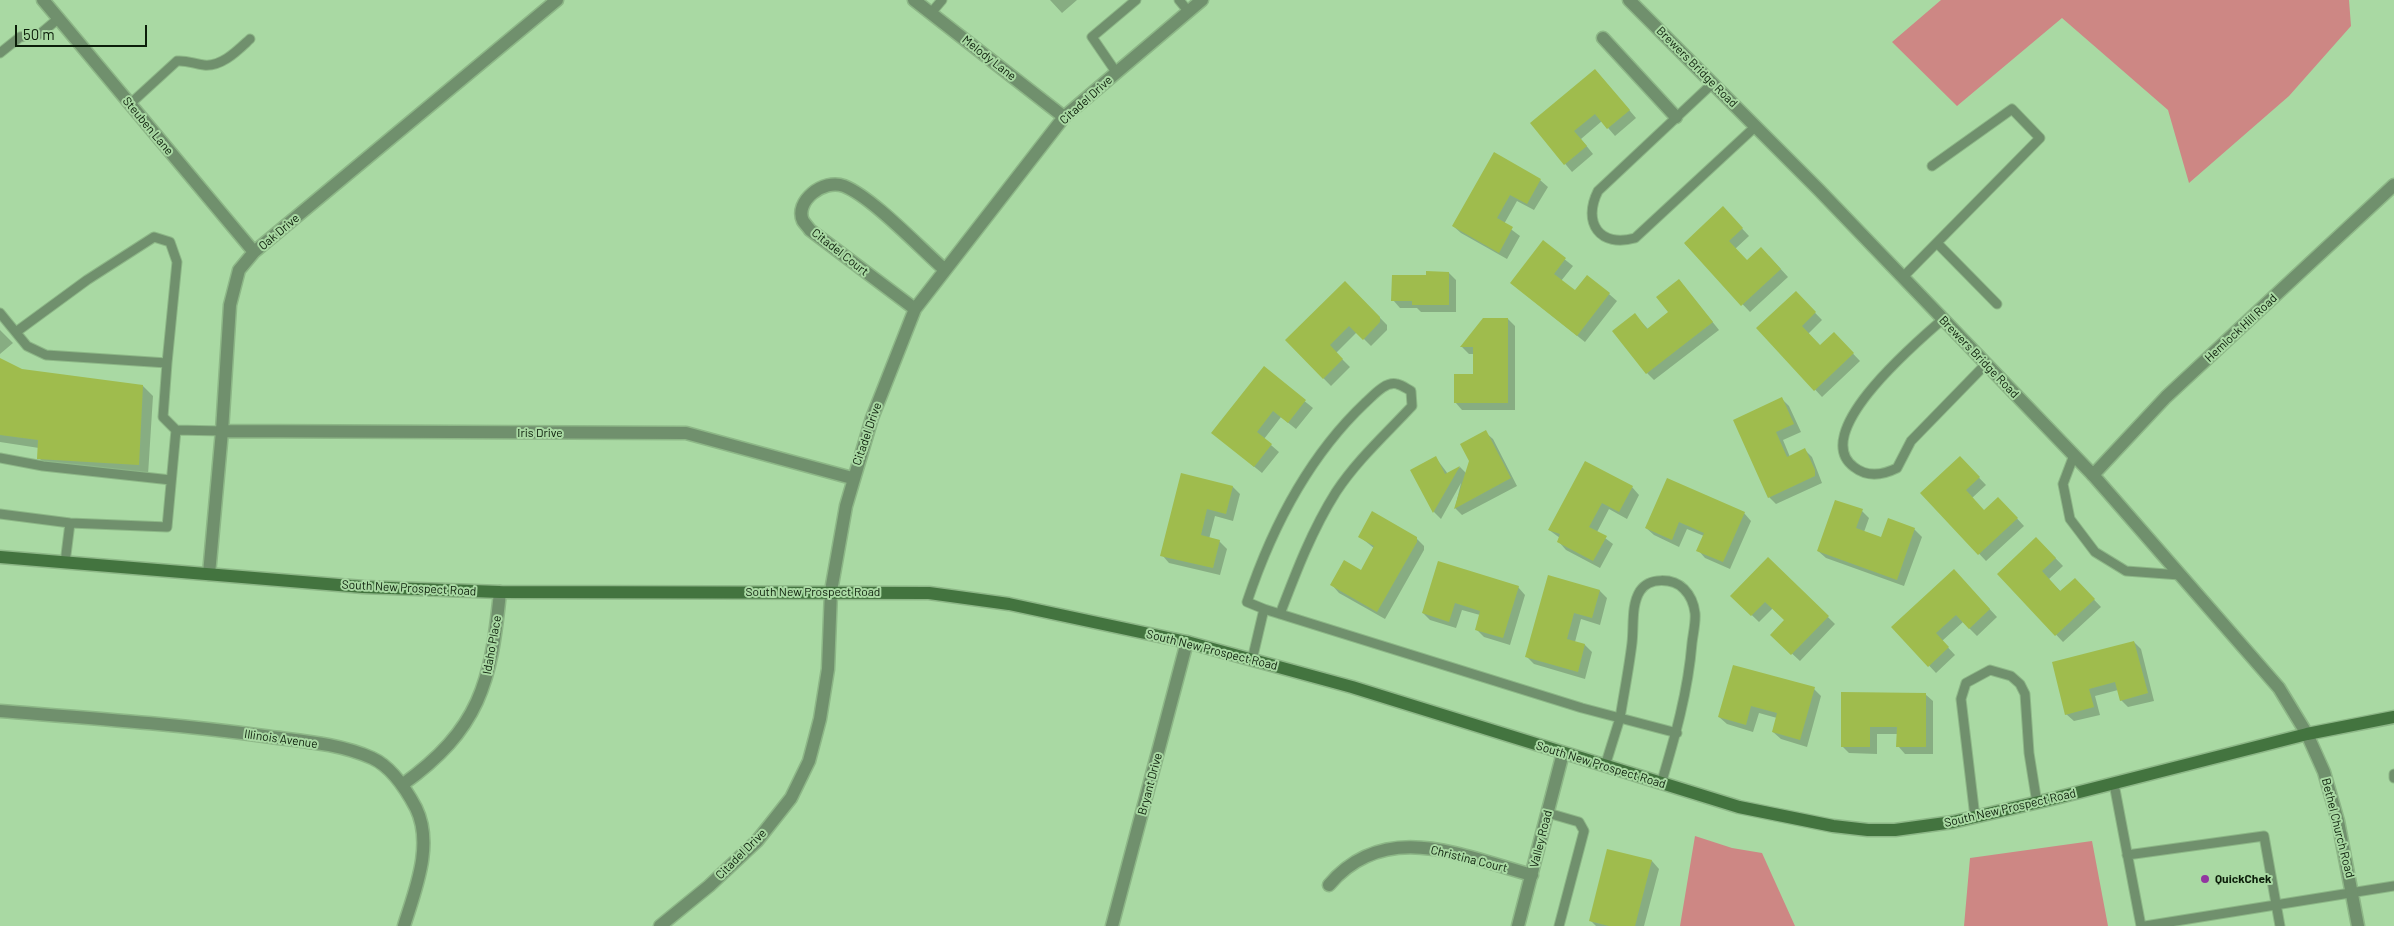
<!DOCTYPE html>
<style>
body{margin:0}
#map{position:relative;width:2394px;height:926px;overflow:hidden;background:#a9d9a3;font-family:Barlow,sans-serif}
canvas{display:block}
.scale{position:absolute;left:15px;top:25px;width:132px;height:22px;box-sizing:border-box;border:2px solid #0c1e0a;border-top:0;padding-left:6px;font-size:15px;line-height:18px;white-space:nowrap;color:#0c1e0a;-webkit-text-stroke:4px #a9d9a3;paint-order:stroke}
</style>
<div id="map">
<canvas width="2394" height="926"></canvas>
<div class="scale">50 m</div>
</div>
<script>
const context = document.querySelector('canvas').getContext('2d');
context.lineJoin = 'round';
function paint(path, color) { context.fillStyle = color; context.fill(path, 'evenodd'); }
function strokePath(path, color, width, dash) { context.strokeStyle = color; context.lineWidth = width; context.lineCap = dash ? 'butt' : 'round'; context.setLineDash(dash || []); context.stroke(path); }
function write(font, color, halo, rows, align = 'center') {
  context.font = font + ' Barlow,sans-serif'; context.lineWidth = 4; context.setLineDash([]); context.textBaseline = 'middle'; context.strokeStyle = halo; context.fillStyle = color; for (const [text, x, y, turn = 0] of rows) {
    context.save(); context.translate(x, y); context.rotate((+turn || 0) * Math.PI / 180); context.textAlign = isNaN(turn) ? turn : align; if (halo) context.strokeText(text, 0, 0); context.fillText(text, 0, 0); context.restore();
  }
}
paint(new Path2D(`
 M 1941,0 L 2349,0 L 2351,26 L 2289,96 L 2189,183 L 2168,110 L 2062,18 L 1957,106 L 1892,42 Z
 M 1695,836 L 1732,848 L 1762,853 L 1795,926 L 1680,926 Z
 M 2092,841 L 2108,926 L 1964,926 L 1970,858 Z`), '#cd8784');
paint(new Path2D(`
 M 1050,0 L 1077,0 L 1062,13 Z
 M 1602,78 L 1636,118 L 1615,136 L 1602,121 L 1581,139 L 1593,154 L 1572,172 L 1531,123 Z
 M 1494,154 L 1540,180 L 1548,187 L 1534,210 L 1517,201 L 1504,224 L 1520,236 L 1507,259 L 1461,233 L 1453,226 Z
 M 1723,208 L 1749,236 L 1735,249 L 1747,262 L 1769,256 L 1788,277 L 1750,312 L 1685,244 Z
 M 1543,242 L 1573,266 L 1561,281 L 1575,292 L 1609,294 L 1617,301 L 1585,342 L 1511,283 Z
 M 1449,273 L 1456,280 L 1456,312 L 1421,312 L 1417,308 L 1400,308 L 1393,300 L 1427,276 Z
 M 1679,280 L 1719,330 L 1654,380 L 1647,373 L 1635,315 L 1648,329 L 1670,312 Z
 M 1345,282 L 1387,325 L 1387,330 L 1371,346 L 1357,332 L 1336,353 L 1350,367 L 1331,386 L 1286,340 Z
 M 1796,293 L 1822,320 L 1808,334 L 1820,347 L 1841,341 L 1860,361 L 1822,397 L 1758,328 Z
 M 1508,319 L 1515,326 L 1515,410 L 1462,410 L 1455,402 L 1474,375 L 1474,354 L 1469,354 L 1462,347 Z
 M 0,330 L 13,343 L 0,354 Z
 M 0,359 L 22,370 L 143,386 L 153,396 L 148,475 L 49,468 L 39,458 L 39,448 L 0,442 Z
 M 1264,368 L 1313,408 L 1296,429 L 1281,417 L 1264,439 L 1279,452 L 1262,473 L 1213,433 Z
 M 1782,399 L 1789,406 L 1801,432 L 1783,440 L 1790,457 L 1805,450 L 1812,457 L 1822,483 L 1776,504 L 1769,497 L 1735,420 Z
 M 1485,432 L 1493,439 L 1517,486 L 1462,515 L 1455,508 L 1461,483 L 1441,519 L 1434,512 L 1412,470 L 1436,458 L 1448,474 L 1460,467 L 1466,473 Z
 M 1967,465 L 1986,485 L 1972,498 L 1984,512 L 1998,498 L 2024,526 L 1986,561 L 1922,493 Z
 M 1182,474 L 1233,487 L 1240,494 L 1233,521 L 1215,516 L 1209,539 L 1219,541 L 1227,549 L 1220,575 L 1169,563 L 1162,555 Z
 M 1667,480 L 1744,513 L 1751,521 L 1730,569 L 1705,558 L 1698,550 L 1704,536 L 1687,529 L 1679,547 L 1654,535 L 1646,528 Z
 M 1632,487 L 1639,495 L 1627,519 L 1609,509 L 1597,532 L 1613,544 L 1600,568 L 1566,550 L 1559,542 L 1560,538 L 1549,530 Z
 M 1862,511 L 1869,518 L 1864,532 L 1882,538 L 1914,529 L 1922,537 L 1904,586 L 1826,558 L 1818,551 Z
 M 1359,536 L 1416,538 L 1424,546 L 1424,550 L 1385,619 L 1339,593 L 1332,585 L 1362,571 L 1375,549 Z
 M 2036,538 L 2063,566 L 2049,579 L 2061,592 L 2082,587 L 2101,607 L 2063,642 L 1999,574 Z
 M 1768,558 L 1835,624 L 1800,661 L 1772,635 L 1786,621 L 1773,608 L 1759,622 L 1732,596 Z
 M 1438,563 L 1518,587 L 1525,595 L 1510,645 L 1484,637 L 1476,629 L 1480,615 L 1462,610 L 1456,628 L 1430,620 L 1423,613 Z
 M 1549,577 L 1600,591 L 1607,598 L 1600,625 L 1581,619 L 1575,642 L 1585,645 L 1592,652 L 1585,679 L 1534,664 L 1527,657 Z
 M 1961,578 L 1997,617 L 1977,636 L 1963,622 L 1942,641 L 1955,655 L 1936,673 L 1893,627 Z
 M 2134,642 L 2141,649 L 2154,701 L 2128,707 L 2121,700 L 2118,690 L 2095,696 L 2100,715 L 2074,721 L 2066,714 L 2053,663 Z
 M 1734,666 L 1814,689 L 1821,696 L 1807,747 L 1781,739 L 1773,732 L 1777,718 L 1759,713 L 1753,732 L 1727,724 L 1719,717 Z
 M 1843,693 L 1925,694 L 1933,701 L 1933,754 L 1905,754 L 1898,746 L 1898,734 L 1877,734 L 1877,754 L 1849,753 L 1842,746 Z
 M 1608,850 L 1652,861 L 1659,869 L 1644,926 L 1596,926 L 1590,920 Z`), '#0003');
paint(new Path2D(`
 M 1595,69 L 1630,110 L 1607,129 L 1595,114 L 1574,131 L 1587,146 L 1564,165 L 1530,123 Z
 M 1494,152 L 1541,179 L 1527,204 L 1510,195 L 1497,218 L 1513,227 L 1499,253 L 1452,226 Z
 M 1723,206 L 1743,228 L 1729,241 L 1747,260 L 1761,247 L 1781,269 L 1741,306 L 1684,243 Z
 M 1543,240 L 1566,258 L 1554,274 L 1575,290 L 1587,275 L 1610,293 L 1577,336 L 1510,283 Z
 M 1426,271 L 1449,272 L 1449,305 L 1412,305 L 1412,301 L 1391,301 L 1392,275 L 1426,275 Z
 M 1679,279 L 1713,322 L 1646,374 L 1612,331 L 1635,313 L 1647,329 L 1668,312 L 1656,297 Z
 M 1345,281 L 1380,317 L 1380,322 L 1363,340 L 1349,326 L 1330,345 L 1343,359 L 1323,379 L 1285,340 Z
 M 1796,291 L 1816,312 L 1802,326 L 1820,345 L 1834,332 L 1854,353 L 1814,391 L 1756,328 Z
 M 1483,318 L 1508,318 L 1508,403 L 1454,403 L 1454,374 L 1473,374 L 1473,347 L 1460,347 Z
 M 0,358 L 22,369 L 143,385 L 139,465 L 37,459 L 38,440 L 0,435 Z
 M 1264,366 L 1306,400 L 1288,423 L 1273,411 L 1257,432 L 1272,444 L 1254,467 L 1211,433 Z
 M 1782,397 L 1794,424 L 1776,432 L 1787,457 L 1805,448 L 1815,470 L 1815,476 L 1768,498 L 1733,420 Z
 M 1486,430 L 1511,478 L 1454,509 L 1469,461 L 1460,444 Z
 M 1436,456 L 1445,474 L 1460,466 L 1433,513 L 1410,470 Z
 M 1960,456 L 1980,477 L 1966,490 L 1984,510 L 1998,497 L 2018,518 L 1978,555 L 1920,493 Z
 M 1585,461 L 1633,486 L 1619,512 L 1602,503 L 1589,527 L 1607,536 L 1593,561 L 1557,542 L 1560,534 L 1548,530 Z
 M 1181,473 L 1233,486 L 1226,514 L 1207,509 L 1201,535 L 1220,540 L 1213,568 L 1160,556 Z
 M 1667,478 L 1745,512 L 1723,562 L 1696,551 L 1704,533 L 1679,522 L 1672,540 L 1645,528 Z
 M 1835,500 L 1863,509 L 1856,528 L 1881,537 L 1888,518 L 1915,528 L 1897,580 L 1817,551 Z
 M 1372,511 L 1417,537 L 1417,542 L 1377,612 L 1330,585 L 1344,560 L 1361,570 L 1374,546 L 1358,537 Z
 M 2036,537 L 2056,558 L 2042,571 L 2060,591 L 2075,578 L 2095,599 L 2055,636 L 1997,574 Z
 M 1768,557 L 1829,616 L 1791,655 L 1770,635 L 1784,620 L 1765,602 L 1751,616 L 1730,596 Z
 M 1438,561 L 1519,586 L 1503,638 L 1475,630 L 1480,611 L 1455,603 L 1449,622 L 1422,613 Z
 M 1954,569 L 1990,609 L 1969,629 L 1956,615 L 1936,633 L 1949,647 L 1928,667 L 1891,627 Z
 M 1548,575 L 1600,590 L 1592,618 L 1574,613 L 1567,639 L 1585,644 L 1578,672 L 1525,657 Z
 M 2134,641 L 2148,693 L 2120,701 L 2115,682 L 2089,689 L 2094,707 L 2065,715 L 2052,662 Z
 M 1733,665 L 1815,687 L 1800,740 L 1772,732 L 1777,713 L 1751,706 L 1746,725 L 1718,717 Z
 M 1841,692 L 1926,693 L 1926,747 L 1896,747 L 1897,727 L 1870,727 L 1870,747 L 1841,747 Z
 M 1607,849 L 1652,860 L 1635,926 L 1609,926 L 1589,921 Z`), '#9fbc4d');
const service = new Path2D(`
 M 1179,0 L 1188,11
 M 931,13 L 942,0
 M 0,53 L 20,37 L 40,34 L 59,18
 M 1116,72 L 1092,37 L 1136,0
 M 1713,83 L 1598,191 C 1582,223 1600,248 1635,238 L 1756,126
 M 130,104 L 177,61 C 187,60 194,64 204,65 C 222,67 238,50 250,39
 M 1937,243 L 1997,304
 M 1903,277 L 2040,138 L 2012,109 L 1932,166
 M 0,313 L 27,346 L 46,355 L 167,363 L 163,417 L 176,430
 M 1943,319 C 1918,341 1808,433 1854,467 C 1868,478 1883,475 1897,468 L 1911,441 L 1986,364
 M 16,332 L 87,280 L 154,237 L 170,242 L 177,262 L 167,363
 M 2074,455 L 2063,484 L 2070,519 L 2095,552 L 2126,571 L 2180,575
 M 0,458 L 43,466 L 171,480
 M 0,514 L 70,523 L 167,527 L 176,430 L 222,431
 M 65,563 L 70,523
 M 1264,609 L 1247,602 C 1272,527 1308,457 1365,403 C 1373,396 1385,381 1397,384 C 1402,385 1407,389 1411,391 L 1412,406 C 1386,434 1357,460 1336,492 C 1312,530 1296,572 1280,614
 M 1252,660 L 1264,609 L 1582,708 L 1620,718 C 1624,693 1629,668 1632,643 C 1634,626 1631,605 1640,591 C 1649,577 1673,578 1684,589 C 1690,595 1694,605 1695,613 C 1696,622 1693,634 1692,643 C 1688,692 1675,737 1661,784
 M 1605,766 L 1620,718 L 1677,733
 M 2394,774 L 2394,778
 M 2114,784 L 2141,926
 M 1548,813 L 1579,822 L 1584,831 L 1559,926
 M 1975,817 L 1961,699 L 1966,683 L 1990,670 L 2011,676 L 2020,684 L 2025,694 L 2029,753 L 2037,803
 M 2127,855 L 2264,836 L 2280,926
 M 2145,926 L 2394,886`);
const minor = new Path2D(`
 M 43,0 L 254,252
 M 914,0 L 1064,117
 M 1603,38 L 1676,117
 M 915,309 L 810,230 C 808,227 805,224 803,221 C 794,202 823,178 844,186 C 872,197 919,247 944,269
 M 222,431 L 686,433 L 852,478
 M 2093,475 L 2166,397 L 2394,185
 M 209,574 L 222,431 L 230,305 L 239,270 L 254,252 L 557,0
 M 0,711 C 88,718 176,724 264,736 C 300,741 338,743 372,758 C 392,767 406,789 416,808 C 434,845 415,890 404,926
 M 402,785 C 480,729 491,683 500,592
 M 1329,885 C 1385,819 1462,856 1532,875
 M 660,926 L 709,886 L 757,841 L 791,798 L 809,761 L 820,719 L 828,669 L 831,591 L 846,506 L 872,418 L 915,309 L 1064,117 L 1202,0
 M 1112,926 L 1187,642
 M 1518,926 L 1563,753`);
const tertiary = new Path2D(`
 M 1629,0 L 1819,190 L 2093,475 L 2279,688 L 2307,734 L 2324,772 L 2338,821 L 2358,926`);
const secondary = new Path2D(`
 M 0,557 L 363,587 L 500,592 L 929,593 L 1009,604 L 1187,642 L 1352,687 L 1739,807 L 1833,826 L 1868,830 L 1895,830 L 1953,822 L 2056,798 L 2307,734 L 2394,717`);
strokePath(service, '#8db787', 11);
strokePath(minor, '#8db787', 15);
strokePath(tertiary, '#8db787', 15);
strokePath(secondary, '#8db787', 15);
strokePath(service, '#70906d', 9);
strokePath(minor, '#70906d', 12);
strokePath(tertiary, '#70906d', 12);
strokePath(secondary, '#43743f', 12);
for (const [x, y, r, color] of [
 [2205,879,5,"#9236a0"]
]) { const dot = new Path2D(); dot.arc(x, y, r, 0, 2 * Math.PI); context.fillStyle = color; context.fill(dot); strokePath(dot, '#a9d9a3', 2); }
write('12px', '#0c1e0a', '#a9d9a3', [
 ["Melody Lane",989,58,38],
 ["Brewers Bridge Road",1697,67,45],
 ["Citadel Drive",1086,100,-42],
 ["Steuben Lane",148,126,50],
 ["Oak Drive",279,232,-40],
 ["Citadel Court",840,252,38],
 ["Hemlock Hill Road",2241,328,-43],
 ["Brewers Bridge Road",1979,357,46],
 ["Iris Drive",540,433],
 ["Citadel Drive",867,434,-71],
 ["South New Prospect Road",409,588,3],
 ["South New Prospect Road",813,592],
 ["Idaho Place",492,645,-80],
 ["South New Prospect Road",1212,650,14],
 ["Illinois Avenue",281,739,8],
 ["South New Prospect Road",1601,765,17],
 ["Bryant Drive",1150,784,-75],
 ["South New Prospect Road",2010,808,-13],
 ["Bethel Church Road",2338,828,76],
 ["Valley Road",1541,839,-76],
 ["Citadel Drive",741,854,-45],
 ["Christina Court",1469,859,14]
]);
write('bold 12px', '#0c1e0a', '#a9d9a3', [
 ["QuickChek",2215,879]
], 'left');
</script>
